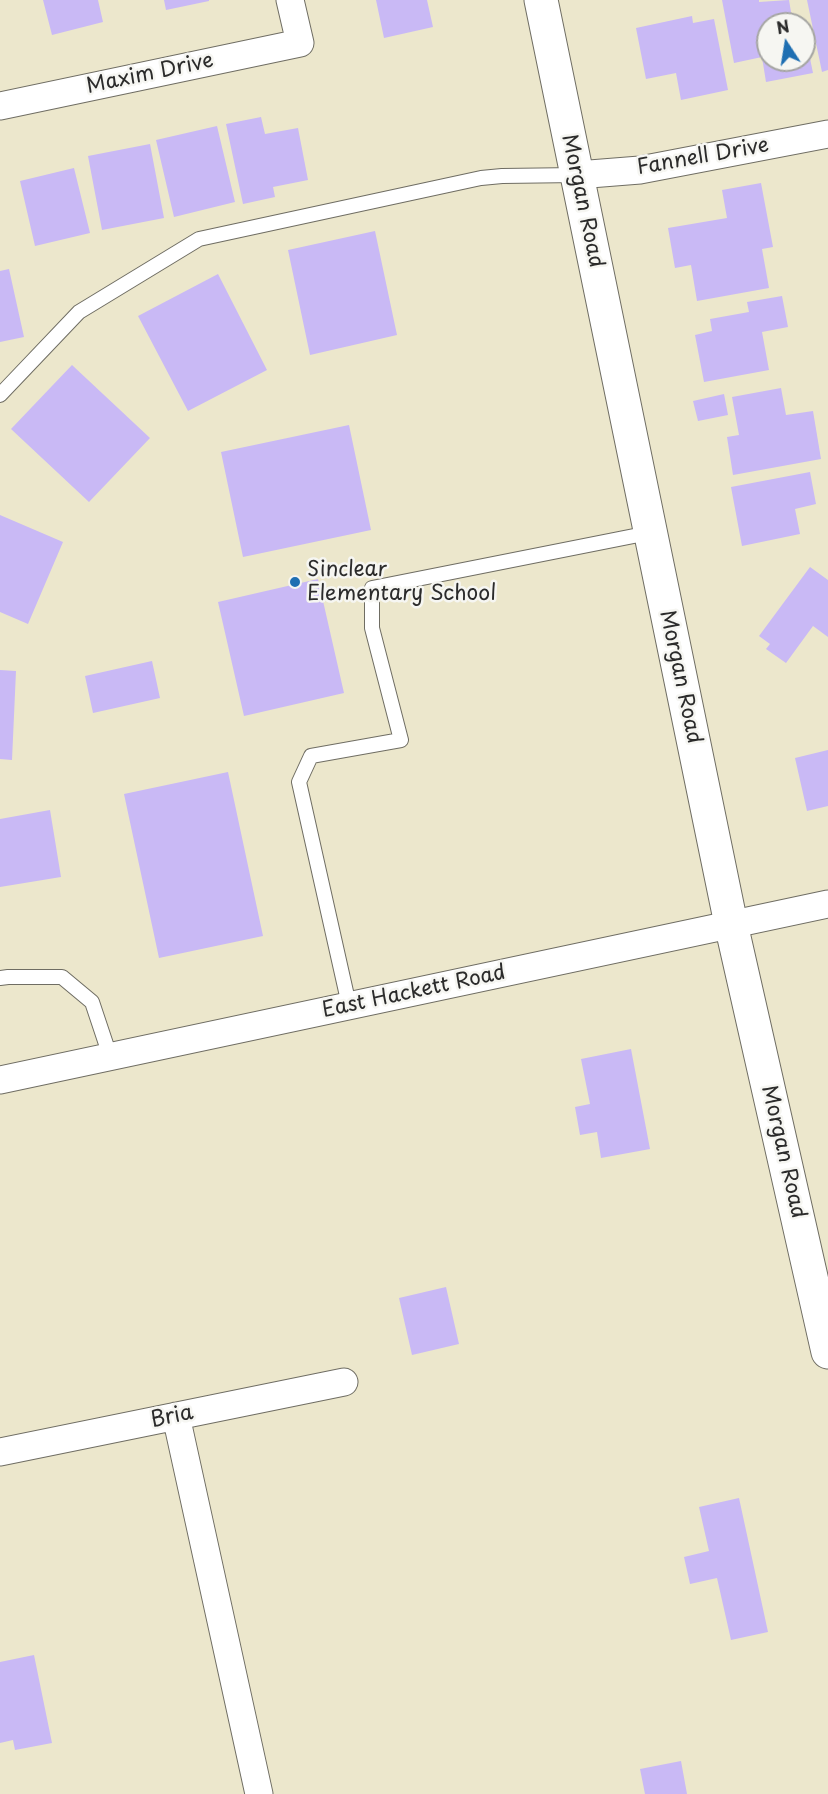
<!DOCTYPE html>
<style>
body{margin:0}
#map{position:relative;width:828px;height:1794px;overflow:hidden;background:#ece7cc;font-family:"Playpen Sans",sans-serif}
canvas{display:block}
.north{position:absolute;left:756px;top:12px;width:60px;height:60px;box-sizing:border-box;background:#f6f6f2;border:2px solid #a5a5a2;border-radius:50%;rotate:348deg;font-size:16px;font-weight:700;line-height:24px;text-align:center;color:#2b2b2b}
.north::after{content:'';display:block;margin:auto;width:21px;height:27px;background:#1f6fb2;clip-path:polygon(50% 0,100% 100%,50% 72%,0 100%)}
</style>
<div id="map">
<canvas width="828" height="1794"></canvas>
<div class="north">N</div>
</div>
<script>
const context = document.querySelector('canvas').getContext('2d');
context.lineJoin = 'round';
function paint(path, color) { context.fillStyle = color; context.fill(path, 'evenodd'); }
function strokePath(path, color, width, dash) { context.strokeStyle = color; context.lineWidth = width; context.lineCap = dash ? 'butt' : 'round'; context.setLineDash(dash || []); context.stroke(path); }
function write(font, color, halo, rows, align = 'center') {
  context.font = font + ' "Playpen Sans",sans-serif'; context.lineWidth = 5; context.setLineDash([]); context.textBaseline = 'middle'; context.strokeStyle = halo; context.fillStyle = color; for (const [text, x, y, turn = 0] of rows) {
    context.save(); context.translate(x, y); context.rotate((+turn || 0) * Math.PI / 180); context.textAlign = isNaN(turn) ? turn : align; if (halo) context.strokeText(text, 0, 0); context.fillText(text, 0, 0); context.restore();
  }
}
paint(new Path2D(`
 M 43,0 L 98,0 L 103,22 L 52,35 Z
 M 164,0 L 209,0 L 209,1 L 166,10 Z
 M 376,0 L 427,0 L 433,27 L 384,38 Z
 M 722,0 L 759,0 L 759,2 L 789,0 L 793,24 L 768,24 L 768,60 L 804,60 L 805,34 L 813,73 L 766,82 L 762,57 L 734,63 Z
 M 807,0 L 828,0 L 828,70 L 822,72 Z
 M 692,16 L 693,23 L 714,19 L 728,90 L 681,100 L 676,73 L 646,79 L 636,28 Z
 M 261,117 L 265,134 L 298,128 L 308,180 L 273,187 L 275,197 L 243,204 L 226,124 Z
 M 217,126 L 235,202 L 174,217 L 156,140 Z
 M 150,144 L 164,218 L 102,230 L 88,156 Z
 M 74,168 L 90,233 L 35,246 L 20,181 Z
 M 761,183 L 773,247 L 762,249 L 769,288 L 697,301 L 691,265 L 675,268 L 668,228 L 727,218 L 722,190 Z
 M 375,231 L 397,335 L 310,355 L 288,250 Z
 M 9,269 L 24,337 L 0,342 L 0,271 Z
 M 218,274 L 267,370 L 188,411 L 138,316 Z
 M 782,296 L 788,327 L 762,332 L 769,370 L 704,382 L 695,335 L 712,331 L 710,319 L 749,312 L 747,302 Z
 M 72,365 L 150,438 L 89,502 L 11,429 Z
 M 781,388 L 786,415 L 813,411 L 821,459 L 733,475 L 727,437 L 739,435 L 732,397 Z
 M 724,394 L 728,415 L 698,421 L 693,401 Z
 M 349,425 L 371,530 L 243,557 L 221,452 Z
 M 810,472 L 816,504 L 795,509 L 800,534 L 742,546 L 731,487 Z
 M 0,515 L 63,542 L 28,624 L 0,612 Z
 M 810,567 L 828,580 L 828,637 L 813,626 L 786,663 L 766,649 L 770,644 L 759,636 Z
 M 318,579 L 344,693 L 244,716 L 218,602 Z
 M 152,661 L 160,698 L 93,713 L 85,676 Z
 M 0,670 L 16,671 L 12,760 L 0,759 Z
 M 828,750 L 828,806 L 807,811 L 795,758 Z
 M 228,772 L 263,936 L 159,958 L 124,794 Z
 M 50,810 L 61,877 L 0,887 L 0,819 Z
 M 631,1049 L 650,1149 L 601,1158 L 597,1132 L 580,1135 L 575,1107 L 590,1104 L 581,1059 Z
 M 446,1287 L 459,1344 L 412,1355 L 399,1298 Z
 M 739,1498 L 768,1632 L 731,1640 L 717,1578 L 690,1584 L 684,1557 L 709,1551 L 699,1507 Z
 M 34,1655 L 52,1743 L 15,1750 L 13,1740 L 0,1743 L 0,1662 Z
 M 681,1761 L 687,1794 L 645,1794 L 640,1769 Z`), '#c9b9f5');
const service = new Path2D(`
 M 0,395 L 79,312 L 199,239 L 481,178 L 502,176 L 577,175
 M 0,978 L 8,977 L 62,977 L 92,1002 L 110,1056
 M 349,1005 L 299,782 L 311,756 L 401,740 L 372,628 L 372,588 L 649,533`);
const minor = new Path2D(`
 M 0,106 L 300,43 L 290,0
 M 577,175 L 640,170 L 828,134
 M 0,1080 L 828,904
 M 176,1416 L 259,1794
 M 0,1452 L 344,1382`);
const tertiary = new Path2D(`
 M 541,0 L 731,924 L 828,1352`);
strokePath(service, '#6f6d63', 16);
strokePath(minor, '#6f6d63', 29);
strokePath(tertiary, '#6f6d63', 35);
strokePath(service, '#fff', 14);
strokePath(minor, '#fff', 27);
strokePath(tertiary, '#fff', 33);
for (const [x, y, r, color] of [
 [295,582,6,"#1f6fb2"]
]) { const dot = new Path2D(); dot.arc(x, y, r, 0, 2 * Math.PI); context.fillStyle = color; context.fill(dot); strokePath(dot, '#f6f6f2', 2); }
write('21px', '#2b2b2b', '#f6f6f2', [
 ["Maxim Drive",150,74,-12],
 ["Fannell Drive",703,157,-10],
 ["Morgan Road",582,201,78],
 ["Morgan Road",680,677,78],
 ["East Hackett Road",414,992,-12],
 ["Morgan Road",783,1152,77],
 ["Bria",172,1417,-12]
]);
write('21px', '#2b2b2b', '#f6f6f2', [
 ["Sinclear",307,570],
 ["Elementary School",307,594]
], 'left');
</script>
